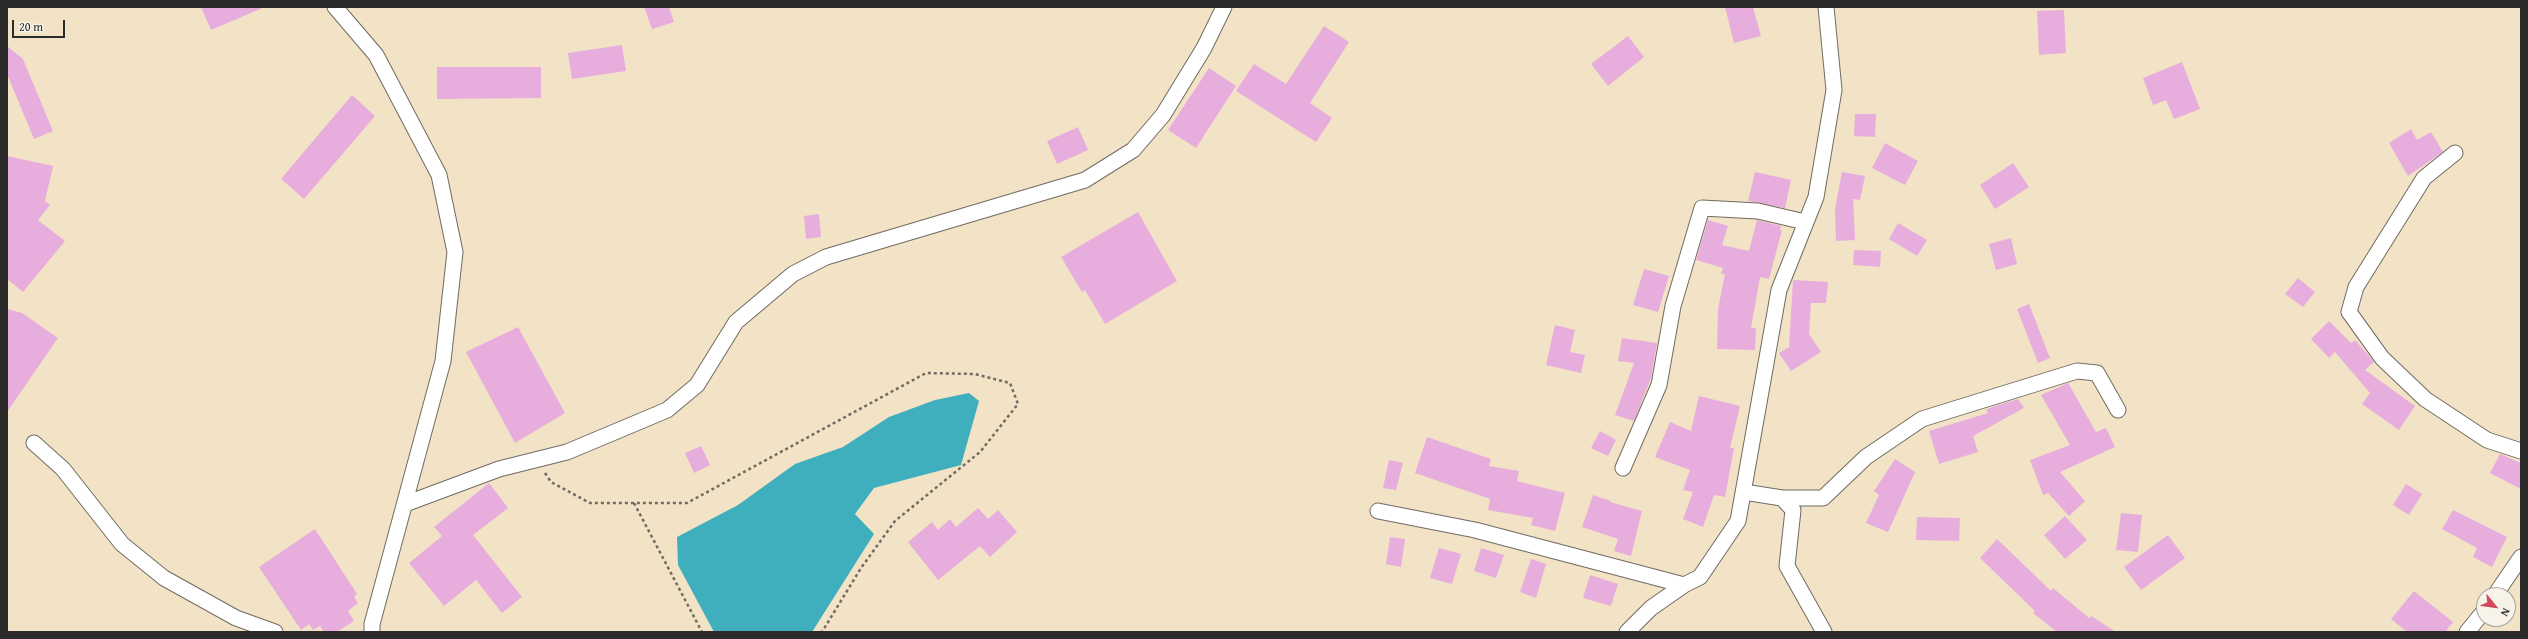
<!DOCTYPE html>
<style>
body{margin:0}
#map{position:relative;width:2528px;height:639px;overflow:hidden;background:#f2e2c6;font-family:"Gentium Book Plus",serif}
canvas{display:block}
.frame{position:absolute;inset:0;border:8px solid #2b2b2b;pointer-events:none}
.north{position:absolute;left:2476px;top:587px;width:40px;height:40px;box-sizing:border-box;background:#f7f3e8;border:1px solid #a5a39c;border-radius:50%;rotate:119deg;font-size:11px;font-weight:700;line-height:16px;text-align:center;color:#2b2b2b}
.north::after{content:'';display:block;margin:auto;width:14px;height:18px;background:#d1495b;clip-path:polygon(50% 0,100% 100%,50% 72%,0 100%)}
.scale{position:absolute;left:12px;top:20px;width:53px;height:18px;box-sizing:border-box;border:2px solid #2b2b2b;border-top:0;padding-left:5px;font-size:12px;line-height:14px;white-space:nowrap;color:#2b2b2b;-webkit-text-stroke:3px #f7f3e8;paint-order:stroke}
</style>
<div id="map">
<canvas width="2528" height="639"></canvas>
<div class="frame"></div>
<div class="north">N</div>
<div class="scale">20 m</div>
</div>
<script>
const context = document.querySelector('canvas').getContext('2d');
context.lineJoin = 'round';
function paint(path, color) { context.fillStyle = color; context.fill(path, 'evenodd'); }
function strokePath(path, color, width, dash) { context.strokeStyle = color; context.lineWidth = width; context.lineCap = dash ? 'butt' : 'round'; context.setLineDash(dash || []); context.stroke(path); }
paint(new Path2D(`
 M 969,393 L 979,401 L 961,465 L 874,488 L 855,514 L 874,534 L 812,632 L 714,632 L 678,565 L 677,537 L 738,505 L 795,464 L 843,447 L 889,417 L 935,400 Z`), '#40afbd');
paint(new Path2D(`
 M 201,7 L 265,7 L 211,30 Z
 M 644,7 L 669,7 L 674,22 L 652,29 Z
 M 1725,7 L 1753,7 L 1761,36 L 1734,43 Z
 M 2064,10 L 2066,53 L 2039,55 L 2037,11 Z
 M 1324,26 L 1349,42 L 1310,103 L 1332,118 L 1316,142 L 1236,91 L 1254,64 L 1286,84 Z
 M 1628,36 L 1644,57 L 1608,86 L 1591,64 Z
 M 622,45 L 626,71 L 572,79 L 568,53 Z
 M 7,46 L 23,59 L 53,131 L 34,139 L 7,74 Z
 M 2182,62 L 2200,109 L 2174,119 L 2166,100 L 2153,105 L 2143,78 Z
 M 437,67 L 541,67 L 541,98 L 437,99 Z
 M 1209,68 L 1236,86 L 1196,148 L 1168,130 Z
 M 352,95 L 375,116 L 304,199 L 281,179 Z
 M 1855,114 L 1876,114 L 1875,137 L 1854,136 Z
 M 1078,127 L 1088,150 L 1057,164 L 1047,141 Z
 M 2411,129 L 2417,140 L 2431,132 L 2443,152 L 2408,176 L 2389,143 Z
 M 1885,143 L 1918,161 L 1905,185 L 1872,168 Z
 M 7,156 L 53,166 L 45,201 L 50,205 L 38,220 L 65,241 L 23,292 L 7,279 Z
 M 2013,163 L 2029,187 L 1995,209 L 1980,185 Z
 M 1755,172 L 1791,180 L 1785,208 L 1748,201 Z
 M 1842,172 L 1865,176 L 1860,200 L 1853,199 L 1855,240 L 1836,241 L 1835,209 Z
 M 1138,212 L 1177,281 L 1105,324 L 1085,290 L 1082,292 L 1061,257 Z
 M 819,214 L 821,237 L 806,239 L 804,216 Z
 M 1708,220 L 1728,226 L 1722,245 L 1749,251 L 1757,220 L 1781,226 L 1780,230 L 1782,230 L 1769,279 L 1760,277 L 1751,328 L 1756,328 L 1755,350 L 1717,349 L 1718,309 L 1725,274 L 1721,274 L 1723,268 L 1696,260 Z
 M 1898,223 L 1927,240 L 1917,256 L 1889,239 Z
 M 2011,238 L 2017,264 L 1996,270 L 1989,244 Z
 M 1854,250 L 1881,251 L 1880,267 L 1853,265 Z
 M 1644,269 L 1669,276 L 1658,312 L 1633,305 Z
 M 2298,278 L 2315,292 L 2303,307 L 2285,294 Z
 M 1793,280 L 1828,282 L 1826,303 L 1811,303 L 1809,334 L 1821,352 L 1791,371 L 1779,353 L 1789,347 Z
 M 2029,304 L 2050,358 L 2038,363 L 2017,309 Z
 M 7,309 L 22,313 L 58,338 L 7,412 Z
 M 2329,321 L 2351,343 L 2355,340 L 2374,362 L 2365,370 L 2415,406 L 2399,430 L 2362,404 L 2370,393 L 2335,352 L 2329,358 L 2311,339 Z
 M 1555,325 L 1575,330 L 1570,352 L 1585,355 L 1581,373 L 1546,365 Z
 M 518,327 L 565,413 L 515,443 L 466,352 Z
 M 1622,338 L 1657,343 L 1651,378 L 1634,421 L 1615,415 L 1634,363 L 1618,361 Z
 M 2068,383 L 2096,432 L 2106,428 L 2115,447 L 2060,472 L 2085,501 L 2069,516 L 2048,493 L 2043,495 L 2030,460 L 2070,445 L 2041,395 Z
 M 1699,396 L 1740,406 L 1730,448 L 1734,448 L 1725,497 L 1714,495 L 1703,527 L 1683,519 L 1693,492 L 1683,490 L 1690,470 L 1655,457 L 1670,422 L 1691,431 Z
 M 2018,399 L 2024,408 L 1973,436 L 1978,452 L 1939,464 L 1929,431 L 1988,413 L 1986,410 L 1992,407 Z
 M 1600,431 L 1616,440 L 1608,456 L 1591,448 Z
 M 1427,437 L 1491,459 L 1489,466 L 1519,471 L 1517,481 L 1565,493 L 1555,531 L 1531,525 L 1533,518 L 1488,510 L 1490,499 L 1415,473 Z
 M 701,446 L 710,465 L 694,473 L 685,453 Z
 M 2500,454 L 2521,463 L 2521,489 L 2490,473 Z
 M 1895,459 L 1915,472 L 1888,532 L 1866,523 L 1879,495 L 1874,491 Z
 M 1389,460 L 1403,463 L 1396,490 L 1383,488 Z
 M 489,483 L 508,508 L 473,535 L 522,597 L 502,613 L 476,580 L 444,606 L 409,563 L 442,536 L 434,527 Z
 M 2406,484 L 2422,494 L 2409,515 L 2393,505 Z
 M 1593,495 L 1611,501 L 1610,502 L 1642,511 L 1631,556 L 1614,551 L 1618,539 L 1582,527 Z
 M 978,508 L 988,519 L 998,510 L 1017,532 L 990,557 L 980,546 L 938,580 L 908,542 L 932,522 L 938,530 L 950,519 L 956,527 Z
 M 2453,510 L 2507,537 L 2492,567 L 2473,557 L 2477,548 L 2442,529 Z
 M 2121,513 L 2142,515 L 2138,552 L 2116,550 Z
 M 2065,516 L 2087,540 L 2065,559 L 2044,535 Z
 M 1917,517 L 1960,518 L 1959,541 L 1916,540 Z
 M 315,529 L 357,594 L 354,597 L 358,603 L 348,611 L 354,621 L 337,632 L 324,632 L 320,626 L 313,630 L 309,624 L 301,630 L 259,567 Z
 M 2168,535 L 2185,558 L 2141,590 L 2124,567 Z
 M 1390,537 L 1405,539 L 1401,567 L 1386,564 Z
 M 1997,539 L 2051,591 L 2053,588 L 2089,618 L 2091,616 L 2116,632 L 2057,632 L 2033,613 L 2035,611 L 1980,558 Z
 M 1439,548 L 1461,554 L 1452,584 L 1430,578 Z
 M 1481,548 L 1504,555 L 1496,578 L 1474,571 Z
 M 1531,559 L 1546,564 L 1536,598 L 1520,592 Z
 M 1590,575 L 1618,584 L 1611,606 L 1583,598 Z
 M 2414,591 L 2453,622 L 2445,632 L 2407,632 L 2391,619 Z`), '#e7aedd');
const street = new Path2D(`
 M 335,7 L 376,55 L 439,175 L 455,252 L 443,361 L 372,624 L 372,632
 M 2455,153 L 2424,178 L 2356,287 L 2349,312 L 2382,358 L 2425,399 L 2487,440 L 2521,451
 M 34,443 L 63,469 L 122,544 L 164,578 L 236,618 L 275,632
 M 1623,468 L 1659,385 L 1673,306 L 1702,208 L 1758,211 L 1805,222
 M 1744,492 L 1782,498 L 1793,510 L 1787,566 L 1824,632
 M 1782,498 L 1823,498 L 1866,457 L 1922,419 L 2077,371 L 2097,373 L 2118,410
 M 405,504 L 499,469 L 567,452 L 667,410 L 697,385 L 736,322 L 793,274 L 826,257 L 1085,180 L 1133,150 L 1163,115 L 1204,48 L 1224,7
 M 1378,511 L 1475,530 L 1684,585
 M 2495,595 L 2521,557
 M 1627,632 L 1651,608 L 1684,585 L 1700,577 L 1738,521 L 1779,290 L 1816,197 L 1834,90 L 1826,7
 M 2467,632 L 2484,611`);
strokePath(street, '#716b61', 17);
strokePath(new Path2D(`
 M 545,473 L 551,482 L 590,503 L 687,503 L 926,373 L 975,374 L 1010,383 L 1018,404 L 980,452 L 895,521 L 861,568 L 822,632
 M 634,503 L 702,632`), '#716b61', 2.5, [3, 3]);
strokePath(street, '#fff', 15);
</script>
